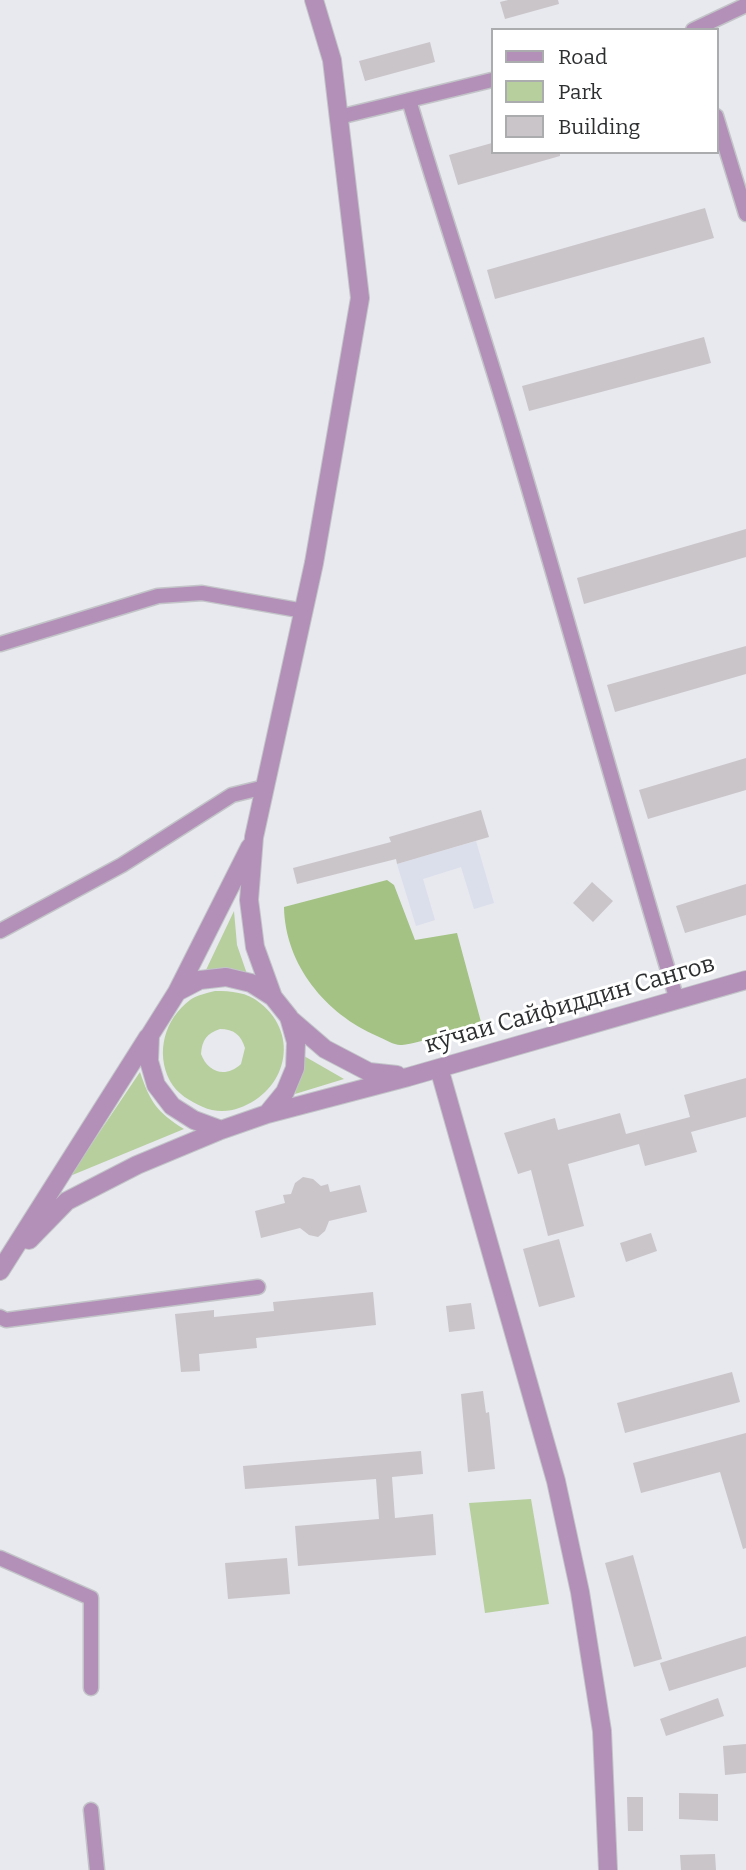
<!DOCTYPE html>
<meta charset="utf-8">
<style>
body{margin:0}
#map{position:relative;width:746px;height:1870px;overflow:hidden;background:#e7e9ee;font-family:Bitter,serif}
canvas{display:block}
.legend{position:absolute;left:491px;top:28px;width:228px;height:126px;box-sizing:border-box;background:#fff;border:2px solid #abacad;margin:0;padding:9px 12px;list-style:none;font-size:21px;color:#2e2f31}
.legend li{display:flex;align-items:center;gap:14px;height:35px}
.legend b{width:35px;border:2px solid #abacad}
</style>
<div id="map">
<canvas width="746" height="1870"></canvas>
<ul class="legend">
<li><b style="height:9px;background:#b290b8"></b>Road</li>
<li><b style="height:19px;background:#b6cf9d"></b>Park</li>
<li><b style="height:19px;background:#cac5c9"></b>Building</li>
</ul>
</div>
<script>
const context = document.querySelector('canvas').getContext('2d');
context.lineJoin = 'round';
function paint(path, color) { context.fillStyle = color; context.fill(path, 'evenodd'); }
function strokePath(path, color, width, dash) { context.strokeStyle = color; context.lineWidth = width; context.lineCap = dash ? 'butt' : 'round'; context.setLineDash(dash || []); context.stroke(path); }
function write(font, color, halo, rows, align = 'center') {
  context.font = font + ' Bitter,serif'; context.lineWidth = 6; context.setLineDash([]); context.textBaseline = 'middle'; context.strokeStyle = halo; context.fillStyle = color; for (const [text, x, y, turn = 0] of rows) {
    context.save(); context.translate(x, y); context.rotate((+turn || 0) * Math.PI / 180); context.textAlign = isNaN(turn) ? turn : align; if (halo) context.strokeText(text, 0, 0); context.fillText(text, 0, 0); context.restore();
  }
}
paint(new Path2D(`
 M 476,841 L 494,903 L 474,909 L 461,867 L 423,879 L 435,920 L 416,926 L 397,864 Z`), '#dbdeeb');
paint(new Path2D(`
 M 234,911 L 237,945 L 247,974 L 205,972 Z
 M 215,991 C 231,991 247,992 260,1003 C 301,1035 286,1092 239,1108 C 229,1112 213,1112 203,1107 C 190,1101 177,1094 170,1081 C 155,1052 165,1019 190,1000 C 197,995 207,993 215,991 ZM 220,1029 C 234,1029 241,1035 245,1048 L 241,1064 C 226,1078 208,1073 201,1054 C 202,1040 207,1033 220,1029 Z
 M 304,1056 L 344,1079 L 295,1094 Z
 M 140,1072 C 150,1102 157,1112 184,1129 L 70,1176 Z
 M 531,1499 L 549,1604 L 485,1613 L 469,1503 Z`), '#b6cf9d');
paint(new Path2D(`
 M 387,880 L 394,885 L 415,940 L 457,933 L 481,1022 C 461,1029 421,1043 402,1045 C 395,1046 384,1039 377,1036 C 326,1014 285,965 284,907 Z`), '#a3c283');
paint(new Path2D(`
 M 508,0 L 558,0 L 559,4 L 505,19 L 500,2 Z
 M 430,42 L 435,62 L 365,81 L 359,61 Z
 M 492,143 L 492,152 L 560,152 L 560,156 L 458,185 L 449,155 Z
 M 705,208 L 714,238 L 495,299 L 487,270 Z
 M 704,337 L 711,363 L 529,411 L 522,386 Z
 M 746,529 L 746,557 L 584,604 L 577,578 Z
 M 746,646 L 746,674 L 615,712 L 607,685 Z
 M 746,758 L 746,790 L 648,819 L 639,790 Z
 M 481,810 L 489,837 L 397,864 L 396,859 L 297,884 L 293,868 L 391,842 L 389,837 Z
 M 592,882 L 613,901 L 593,922 L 573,903 Z
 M 746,884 L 746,915 L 685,933 L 676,906 Z
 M 746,1078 L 746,1117 L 691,1132 L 697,1152 L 645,1166 L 639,1144 L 568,1164 L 584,1226 L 548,1236 L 531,1170 L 518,1174 L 504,1133 L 555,1118 L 558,1130 L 620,1113 L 626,1134 L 690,1117 L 684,1095 Z
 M 303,1177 L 313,1179 L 321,1186 L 328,1184 L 330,1192 L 360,1185 L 367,1212 L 329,1221 L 325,1231 L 318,1237 L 309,1235 L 300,1228 L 261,1238 L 255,1211 L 285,1203 L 283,1195 L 291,1194 L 295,1183 Z
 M 651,1233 L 657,1251 L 626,1262 L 620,1243 Z
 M 559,1239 L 575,1297 L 539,1307 L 523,1249 Z
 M 373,1292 L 376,1325 L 256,1338 L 257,1348 L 199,1354 L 200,1371 L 181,1372 L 175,1314 L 214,1310 L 214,1317 L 274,1311 L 273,1302 Z
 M 471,1303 L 475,1329 L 449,1332 L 446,1306 Z
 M 732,1372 L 740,1402 L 625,1433 L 617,1403 Z
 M 483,1391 L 486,1413 L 489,1412 L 495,1469 L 468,1472 L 461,1394 Z
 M 746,1433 L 746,1548 L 743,1549 L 720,1472 L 641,1493 L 633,1463 Z
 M 421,1451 L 423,1474 L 392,1477 L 395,1518 L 433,1514 L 436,1555 L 298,1566 L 295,1526 L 379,1519 L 376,1479 L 245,1489 L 243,1466 Z
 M 633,1555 L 662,1659 L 634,1667 L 605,1563 Z
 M 287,1558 L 290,1594 L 228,1599 L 225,1563 Z
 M 746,1636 L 746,1667 L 669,1691 L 660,1663 Z
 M 718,1698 L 724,1716 L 666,1736 L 660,1719 Z
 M 746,1744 L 746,1773 L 725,1775 L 723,1746 Z
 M 679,1793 L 718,1794 L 718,1821 L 679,1819 Z
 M 627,1797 L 643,1797 L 643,1831 L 628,1831 Z
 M 715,1854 L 716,1870 L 681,1870 L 680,1855 Z`), '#cac5c9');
const minor = new Path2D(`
 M 693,30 L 746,5
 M 409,100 C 442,212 480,323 513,435 C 569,623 620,812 677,1000
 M 716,116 L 746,214
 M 339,117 L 492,80
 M 0,644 L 158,596 L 202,593 L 304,611
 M 0,931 L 122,865 L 232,795 L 265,787
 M 0,1317 L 6,1320 L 258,1287
 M 0,1558 L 91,1598 L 91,1688
 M 91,1810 L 97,1870`);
const tertiary = new Path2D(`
 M 177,992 L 250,847
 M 273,997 L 251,983 L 226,977 L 200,980 L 177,992 L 150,1035 L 149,1061 L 156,1085 L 172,1106 L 194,1120 L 221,1130 L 267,1114 L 285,1092 L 295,1068 L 296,1042 L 289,1017 L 273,997 L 255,947 L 249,900 L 254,837 L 314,563 L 360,298 L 332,60 L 314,0
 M 289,1018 L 325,1049 L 369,1072 L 397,1075
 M 439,1068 L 556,1481 L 580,1592 L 602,1731 L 608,1870
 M 267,1114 L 408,1077 L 746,980
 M 29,1240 L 67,1201 L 137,1165 L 221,1130
 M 0,1271 L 148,1037`);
strokePath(minor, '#c2c4c8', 17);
strokePath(tertiary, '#c2c4c8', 20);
strokePath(minor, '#b290b8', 14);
strokePath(tertiary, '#b290b8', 18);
write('24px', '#2e2f31', '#fff', [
 ["кӯчаи Сайфиддин Сангов",570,1005,-16]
]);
</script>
